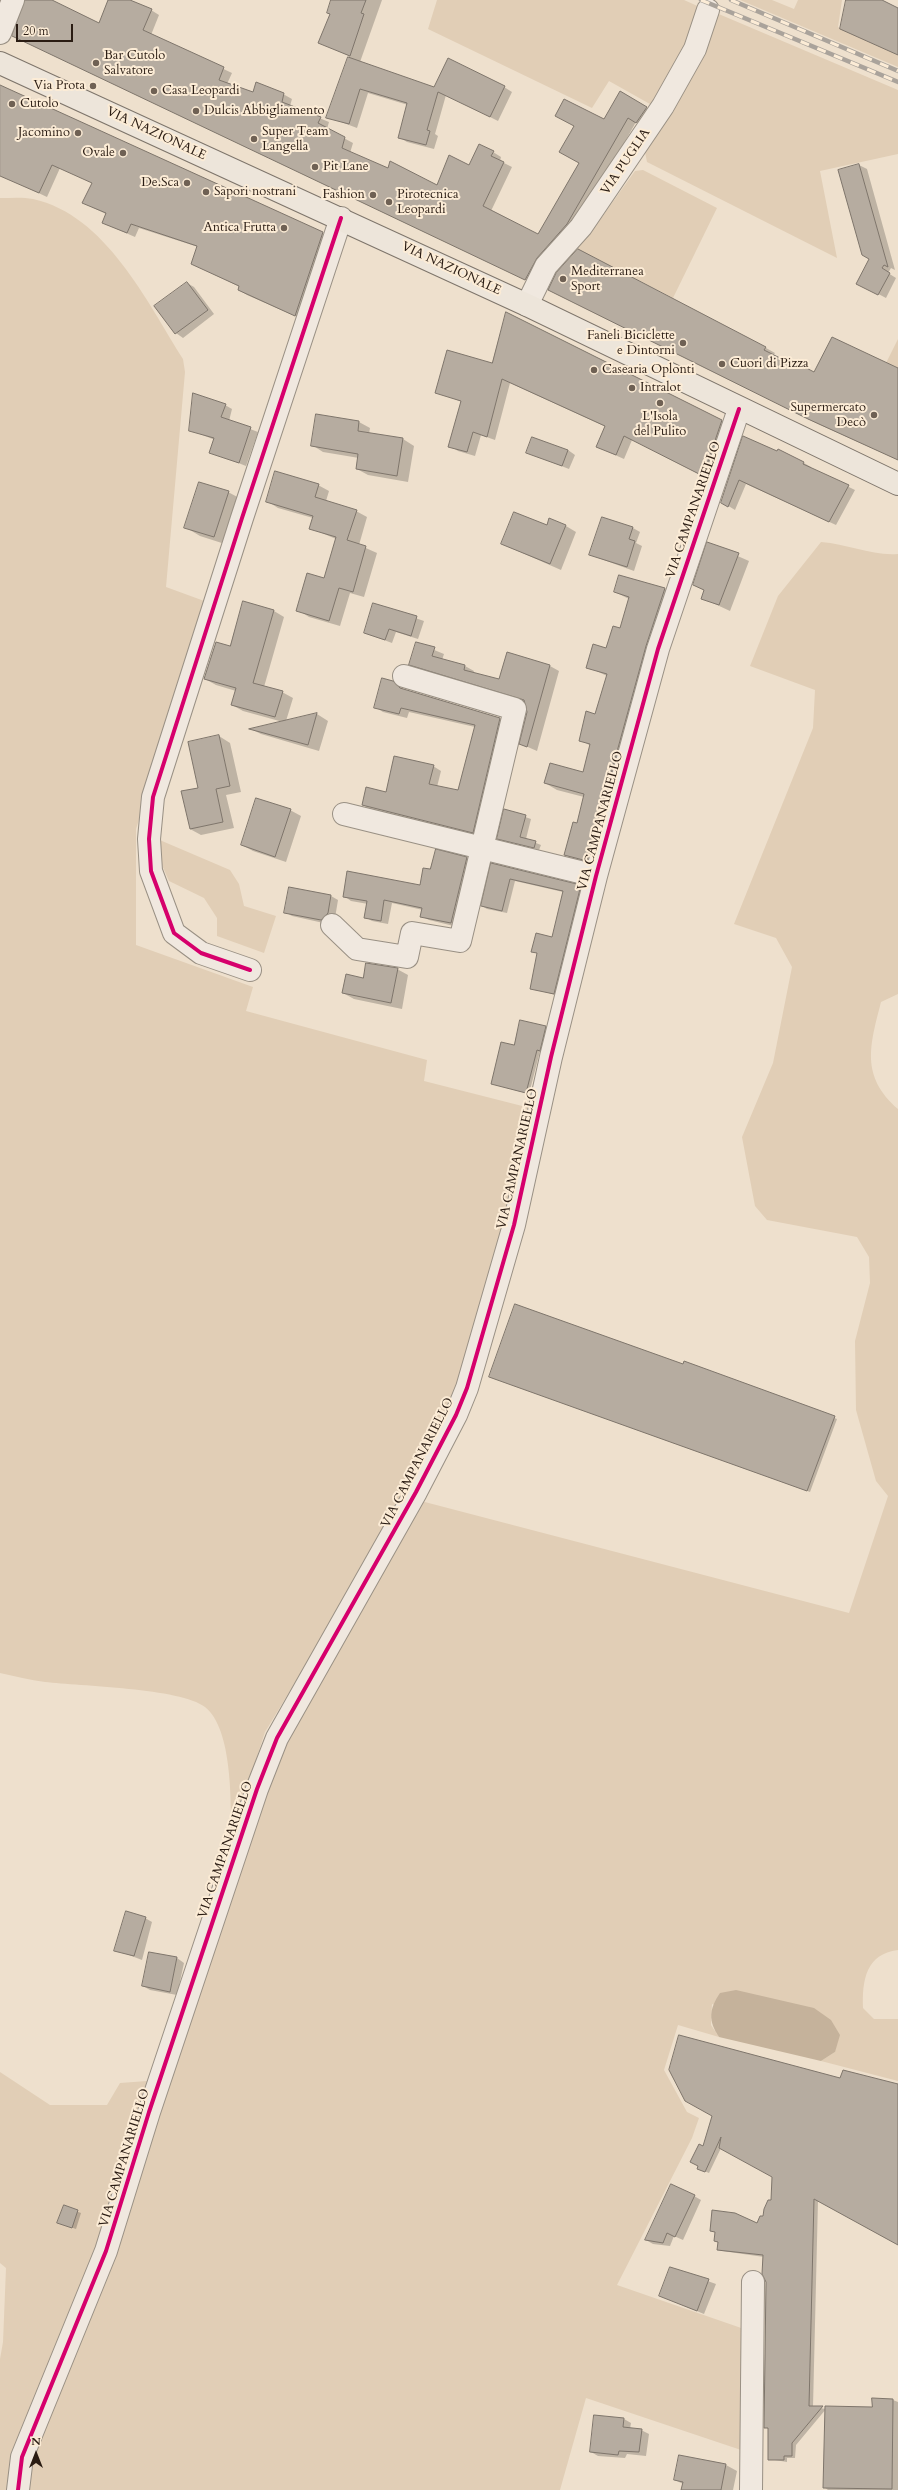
<!DOCTYPE html>
<meta charset="utf-8">
<style>
body{margin:0}
#map{position:relative;width:898px;height:2490px;overflow:hidden;background:#eee0cd;font-family:Cardo,serif}
canvas{display:block}
.north{position:absolute;left:16px;top:2434px;width:40px;height:40px;-webkit-text-stroke:3px #fcecd6;paint-order:stroke;rotate:0deg;font-size:11px;font-weight:700;line-height:16px;text-align:center;color:#2a1c13}
.north::after{content:'';display:block;margin:auto;width:14px;height:18px;background:#2a1c13;clip-path:polygon(50% 0,100% 100%,50% 72%,0 100%)}
.scale{position:absolute;left:16px;top:24px;width:57px;height:18px;box-sizing:border-box;border:2px solid #2a1c13;border-top:0;padding-left:5px;font-size:12px;line-height:14px;white-space:nowrap;color:#2a1c13;-webkit-text-stroke:3px #fcecd6;paint-order:stroke}
</style>
<div id="map">
<canvas width="898" height="2490"></canvas>
<div class="north">N</div>
<div class="scale">20 m</div>
</div>
<script>
const context = document.querySelector('canvas').getContext('2d');
context.lineJoin = 'round';
function paint(path, color) { context.fillStyle = color; context.fill(path, 'evenodd'); }
function strokePath(path, color, width, dash) { context.strokeStyle = color; context.lineWidth = width; context.lineCap = dash ? 'butt' : 'round'; context.setLineDash(dash || []); context.stroke(path); }
function write(font, color, halo, rows, align = 'center') {
  context.font = font + ' Cardo,serif'; context.lineWidth = 4; context.setLineDash([]); context.textBaseline = 'middle'; context.strokeStyle = halo; context.fillStyle = color; for (const [text, x, y, turn = 0] of rows) {
    context.save(); context.translate(x, y); context.rotate((+turn || 0) * Math.PI / 180); context.textAlign = isNaN(turn) ? turn : align; if (halo) context.strokeText(text, 0, 0); context.fillText(text, 0, 0); context.restore();
  }
}
paint(new Path2D(`
 M 437,0 L 684,0 L 702,8 L 657,108 L 609,81 L 592,108 L 428,29 Z
 M 740,0 L 772,0 L 794,9 L 798,0 L 842,0 L 838,27 L 898,55 L 898,67 Z
 M 714,12 L 898,90 L 898,154 L 820,171 L 837,258 L 647,162 L 645,152 L 701,52 Z
 M 643,170 L 717,208 L 673,298 L 573,247 L 594,228 L 635,171 Z
 M 0,198 C 11,198 23,197 33,199 C 106,215 147,302 183,359 L 185,372 L 166,587 L 207,602 L 136,829 L 136,945 L 253,987 L 246,1011 L 427,1060 L 424,1081 L 534,1109 L 490,1285 L 448,1411 L 350,1592 L 265,1732 L 231,1837 C 231,1805 233,1729 205,1707 C 181,1688 79,1686 45,1682 C 30,1680 15,1676 0,1673 Z
 M 898,339 L 898,368 L 886,363 Z
 M 821,542 C 848,544 872,556 898,554 L 898,994 L 881,1002 C 870,1045 860,1076 898,1109 L 898,1950 C 866,1954 862,1980 863,2008 L 874,2019 L 898,2019 L 898,2081 L 821,2061 L 835,2052 L 712,2004 L 711,2025 L 719,2037 L 678,2025 L 664,2070 L 687,2112 L 699,2118 L 692,2138 L 617,2285 L 747,2330 L 747,2452 L 586,2398 L 560,2490 L 28,2490 L 31,2455 L 281,1753 L 421,1501 L 849,1613 L 888,1496 L 876,1481 L 856,1410 L 855,1341 L 870,1283 L 869,1257 L 857,1237 L 767,1220 L 755,1206 L 742,1137 L 773,1063 L 792,967 L 776,938 L 734,924 L 813,728 L 815,690 L 750,666 L 778,596 Z
 M 155,838 L 230,870 L 239,884 L 244,906 L 276,916 L 264,953 L 217,936 L 217,918 L 204,898 L 169,881 L 158,856 Z
 M 0,2072 L 50,2105 L 107,2105 L 120,2083 L 147,2081 L 99,2247 L 7,2490 L 0,2490 L 0,2359 L 3,2342 L 6,2268 L 0,2263 Z`), '#e1ceb6');
paint(new Path2D(`
 M 736,1990 L 814,2008 L 831,2020 L 840,2035 L 835,2052 L 821,2061 L 719,2037 C 708,2021 709,2009 720,1993 Z`), '#c5b29b');
paint(new Path2D(`
 M 25,0 L 44,0 L 100,24 L 109,0 L 128,0 L 151,10 L 159,15 L 151,35 L 232,73 L 227,84 L 254,93 L 283,94 L 292,99 L 290,106 L 329,122 L 327,129 L 353,143 L 350,153 L 388,169 L 438,186 L 493,152 L 501,157 L 500,161 L 512,167 L 491,211 L 538,235 L 620,93 L 655,113 L 645,127 L 636,122 L 576,228 L 534,284 L 22,40 Z
 M 333,0 L 382,0 L 360,62 L 434,88 L 504,87 L 512,92 L 498,121 L 446,95 L 435,134 L 438,136 L 434,149 L 407,142 L 399,137 L 408,105 L 368,93 L 357,128 L 328,117 L 349,56 L 320,43 L 331,14 Z
 M 0,87 L 331,238 L 304,320 L 247,295 L 239,290 L 240,287 L 200,268 L 198,247 L 139,228 L 135,237 L 103,223 L 106,214 L 83,203 L 93,183 L 60,168 L 47,197 L 0,175 Z
 M 859,165 L 867,169 L 895,270 L 891,268 L 888,273 L 896,278 L 886,298 L 865,287 L 870,259 L 839,170 Z
 M 187,283 L 194,287 L 214,314 L 183,338 L 176,333 L 156,306 Z
 M 559,295 L 766,348 L 775,353 L 773,356 L 815,373 L 898,369 L 898,460 L 818,424 Z
 M 492,364 L 722,421 L 730,426 L 711,480 L 632,440 L 624,459 L 606,451 L 598,447 L 606,427 L 510,383 L 495,440 L 481,435 L 475,456 L 458,451 L 450,446 L 462,402 L 436,392 Z
 M 225,405 L 232,409 L 229,421 L 258,432 L 246,466 L 210,452 L 215,440 L 190,430 Z
 M 317,415 L 359,422 L 370,428 L 369,434 L 403,439 L 414,446 L 408,482 L 368,475 L 357,469 L 359,458 L 323,452 L 312,445 Z
 M 744,437 L 804,463 L 811,467 L 810,468 L 855,490 L 836,525 L 746,484 L 735,510 L 722,502 Z
 M 568,450 L 575,455 L 569,469 L 528,453 Z
 M 318,485 L 329,491 L 326,501 L 356,511 L 367,517 L 359,545 L 377,553 L 364,597 L 350,593 L 340,626 L 309,617 L 298,610 L 324,579 L 336,539 L 310,528 L 313,518 L 278,508 L 267,501 Z
 M 228,492 L 243,500 L 228,545 L 200,536 L 185,527 Z
 M 566,526 L 576,532 L 561,570 L 502,544 L 547,527 Z
 M 633,528 L 640,532 L 636,543 L 642,546 L 634,571 L 590,555 Z
 M 708,543 L 749,561 L 730,611 L 702,598 L 705,591 L 694,585 Z
 M 620,576 L 665,589 L 677,596 L 599,867 L 578,862 L 565,855 L 578,824 L 584,797 L 557,790 L 545,783 L 583,773 L 591,746 L 580,740 L 596,715 L 607,676 L 588,667 L 607,649 L 621,629 L 629,599 L 615,592 Z
 M 374,604 L 424,621 L 418,639 L 396,632 L 392,643 L 365,633 Z
 M 274,611 L 284,617 L 264,687 L 282,692 L 293,698 L 286,721 L 317,714 L 328,721 L 319,751 L 261,734 L 251,729 L 283,722 L 243,711 L 232,705 L 236,691 L 216,685 L 205,679 Z
 M 417,643 L 444,654 L 442,660 L 465,666 L 474,671 L 473,674 L 500,681 L 550,666 L 559,671 L 537,751 L 521,744 L 528,711 L 525,702 L 419,669 L 410,664 Z
 M 392,682 L 405,690 L 500,719 L 508,723 L 481,837 L 371,810 L 363,805 L 433,766 L 441,771 L 437,787 L 458,792 L 475,727 L 409,712 L 407,718 L 383,712 L 375,707 Z
 M 219,736 L 230,743 L 241,792 L 226,795 L 234,828 L 201,835 L 190,829 L 199,788 Z
 M 290,810 L 301,816 L 286,862 L 253,851 L 242,845 Z
 M 505,810 L 531,819 L 526,839 L 541,845 L 539,850 L 498,838 Z
 M 467,858 L 474,862 L 458,927 L 429,920 L 421,916 L 423,910 L 392,903 L 388,924 L 372,921 L 365,917 L 368,904 L 351,901 L 344,896 L 420,886 L 431,871 Z
 M 492,864 L 585,889 L 559,996 L 531,988 L 538,954 L 533,951 L 553,938 L 563,892 L 515,881 L 507,913 L 487,909 L 482,906 Z
 M 290,888 L 331,896 L 338,900 L 335,918 L 328,924 L 292,916 L 285,912 Z
 M 397,969 L 408,975 L 402,1009 L 354,999 L 343,993 L 364,979 Z
 M 545,1027 L 549,1029 L 543,1052 L 540,1051 L 529,1094 L 492,1084 L 515,1046 Z
 M 684,1366 L 837,1419 L 810,1492 L 493,1378 Z
 M 145,1918 L 152,1922 L 142,1960 L 116,1950 Z
 M 177,1958 L 184,1963 L 177,1995 L 150,1990 L 143,1986 Z
 M 841,2080 L 898,2085 L 898,2244 L 818,2200 L 813,2407 L 826,2409 L 873,2408 L 873,2399 L 893,2400 L 898,2402 L 898,2490 L 828,2490 L 824,2487 L 826,2409 L 796,2445 L 795,2458 L 787,2458 L 787,2462 L 769,2459 L 769,2429 L 765,2427 L 766,2282 L 764,2257 L 722,2251 L 718,2249 L 719,2243 L 715,2241 L 716,2233 L 711,2230 L 758,2224 L 764,2217 L 772,2201 L 773,2176 L 721,2148 L 709,2173 L 702,2170 L 704,2148 L 713,2116 Z
 M 694,2196 L 701,2200 L 683,2240 L 674,2236 L 670,2246 L 653,2244 L 646,2240 Z
 M 64,2207 L 81,2213 L 76,2229 L 59,2223 Z
 M 671,2268 L 716,2284 L 704,2314 L 660,2296 Z
 M 624,2419 L 631,2423 L 630,2429 L 641,2430 L 649,2434 L 646,2456 L 627,2454 L 625,2458 L 598,2456 L 591,2452 Z
 M 680,2456 L 726,2465 L 737,2471 L 733,2490 L 682,2490 L 683,2484 L 675,2480 Z`), '#0003');
const building = new Path2D(`
 M 25,0 L 52,0 L 99,23 L 108,0 L 130,0 L 152,9 L 143,30 L 224,67 L 219,80 L 253,92 L 256,82 L 284,93 L 282,102 L 321,117 L 318,123 L 345,137 L 342,148 L 388,168 L 390,161 L 437,185 L 449,155 L 469,165 L 479,144 L 494,151 L 491,156 L 504,162 L 483,206 L 538,234 L 579,163 L 559,152 L 574,126 L 555,116 L 564,99 L 604,119 L 620,91 L 647,107 L 636,123 L 628,118 L 567,224 L 537,258 L 525,280 L 12,36 Z
 M 331,0 L 366,0 L 361,13 L 364,14 L 350,56 L 318,43 L 330,14 L 327,13 Z
 M 846,0 L 882,0 L 898,8 L 898,55 L 840,29 Z
 M 348,57 L 434,87 L 448,58 L 505,86 L 490,117 L 438,92 L 427,130 L 430,131 L 426,145 L 398,138 L 407,103 L 360,89 L 349,124 L 326,118 Z
 M 0,85 L 323,232 L 295,316 L 238,290 L 239,286 L 191,264 L 197,246 L 131,224 L 127,233 L 102,223 L 106,213 L 82,203 L 92,183 L 52,165 L 39,193 L 0,176 Z
 M 859,164 L 888,267 L 884,265 L 882,268 L 890,273 L 878,295 L 856,284 L 869,259 L 862,255 L 838,170 Z
 M 578,249 L 766,347 L 764,350 L 796,366 L 797,363 L 814,372 L 832,337 L 898,368 L 898,460 L 808,419 L 548,290 L 556,273 Z
 M 187,282 L 208,310 L 175,334 L 154,306 Z
 M 506,312 L 722,420 L 703,476 L 624,436 L 616,455 L 596,447 L 605,426 L 502,379 L 487,437 L 473,432 L 467,452 L 448,447 L 461,401 L 435,393 L 447,350 L 492,363 Z
 M 193,393 L 226,404 L 221,417 L 251,427 L 239,463 L 209,453 L 214,438 L 189,431 Z
 M 316,414 L 359,421 L 358,431 L 403,438 L 397,476 L 356,469 L 358,454 L 311,446 Z
 M 743,436 L 777,451 L 778,449 L 804,462 L 803,464 L 849,485 L 829,522 L 739,480 L 728,507 L 721,503 Z
 M 532,437 L 568,450 L 562,466 L 526,453 Z
 M 275,471 L 319,484 L 315,497 L 357,510 L 347,540 L 366,546 L 353,592 L 339,588 L 329,621 L 296,611 L 307,573 L 324,578 L 336,537 L 309,529 L 313,516 L 266,502 Z
 M 199,482 L 229,491 L 214,537 L 184,528 Z
 M 514,512 L 547,525 L 549,518 L 566,525 L 550,564 L 501,544 Z
 M 602,517 L 633,527 L 629,539 L 635,541 L 627,567 L 589,555 Z
 M 707,542 L 739,553 L 719,605 L 701,599 L 704,590 L 693,585 Z
 M 619,575 L 665,588 L 646,646 L 587,861 L 564,855 L 573,822 L 577,823 L 584,794 L 544,783 L 550,763 L 583,772 L 590,744 L 579,741 L 586,711 L 595,714 L 607,674 L 586,668 L 593,644 L 606,648 L 613,626 L 620,628 L 629,597 L 614,592 Z
 M 243,601 L 274,610 L 253,683 L 283,691 L 275,717 L 231,705 L 236,688 L 204,679 L 216,642 L 230,646 Z
 M 373,603 L 417,616 L 411,636 L 389,629 L 385,640 L 364,633 Z
 M 416,642 L 435,647 L 432,656 L 465,665 L 464,670 L 499,679 L 507,652 L 550,665 L 527,747 L 519,744 L 527,712 L 524,700 L 409,665 Z
 M 382,678 L 393,681 L 400,688 L 500,718 L 473,833 L 362,805 L 366,787 L 386,792 L 394,756 L 434,765 L 429,784 L 458,790 L 475,725 L 401,708 L 399,714 L 374,708 Z
 M 317,713 L 308,745 L 249,729 Z
 M 219,735 L 230,786 L 216,789 L 223,822 L 190,829 L 181,791 L 198,788 L 188,742 Z
 M 256,798 L 291,809 L 275,857 L 241,845 Z
 M 504,809 L 526,815 L 520,837 L 536,841 L 534,848 L 497,839 Z
 M 436,849 L 467,857 L 451,923 L 420,917 L 422,908 L 384,900 L 381,921 L 364,918 L 367,901 L 343,897 L 347,871 L 420,885 L 423,868 L 430,869 Z
 M 491,863 L 581,885 L 554,994 L 530,989 L 537,953 L 531,952 L 536,933 L 552,937 L 563,891 L 510,879 L 502,911 L 481,906 Z
 M 289,887 L 331,895 L 328,913 L 321,920 L 284,913 Z
 M 366,963 L 398,968 L 391,1003 L 342,993 L 346,974 L 363,978 Z
 M 520,1020 L 546,1026 L 540,1051 L 537,1050 L 526,1093 L 491,1084 L 501,1042 L 514,1045 Z
 M 515,1304 L 683,1364 L 684,1361 L 835,1416 L 807,1491 L 489,1377 Z
 M 126,1911 L 146,1917 L 134,1956 L 114,1951 Z
 M 149,1952 L 177,1957 L 170,1992 L 142,1986 Z
 M 679,2035 L 840,2078 L 843,2070 L 898,2084 L 898,2245 L 814,2199 L 809,2406 L 823,2406 L 792,2443 L 792,2456 L 784,2456 L 784,2460 L 768,2460 L 768,2428 L 764,2428 L 766,2282 L 762,2274 L 763,2255 L 717,2250 L 718,2242 L 714,2241 L 715,2232 L 710,2231 L 712,2210 L 735,2213 L 757,2223 L 760,2216 L 763,2216 L 764,2209 L 768,2200 L 771,2200 L 772,2177 L 719,2148 L 721,2137 L 705,2172 L 697,2169 L 698,2166 L 690,2162 L 699,2144 L 703,2146 L 712,2116 L 685,2101 L 669,2070 Z
 M 671,2184 L 695,2195 L 675,2237 L 667,2233 L 663,2243 L 645,2240 Z
 M 64,2205 L 78,2210 L 72,2228 L 57,2223 Z
 M 670,2267 L 709,2279 L 697,2311 L 659,2296 Z
 M 872,2398 L 893,2399 L 892,2489 L 823,2488 L 825,2406 L 872,2407 Z
 M 594,2415 L 624,2418 L 623,2427 L 642,2429 L 639,2452 L 619,2451 L 618,2455 L 590,2452 Z
 M 679,2455 L 726,2464 L 721,2490 L 681,2490 L 683,2482 L 674,2480 Z`);
paint(building, '#b6aca0');
strokePath(building, '#7e756b', 1);
const minor = new Path2D(`
 M 0,33 L 13,0
 M 527,305 L 546,266 L 581,227 L 663,106 L 695,49 L 708,10
 M 344,814 L 596,876
 M 332,925 L 357,949 L 407,957 L 412,933 L 460,941 L 515,709 L 404,676
 M 250,970 L 201,953 L 174,933 L 151,871 L 149,839 L 153,797 L 242,518 L 341,218
 M 18,2490 L 22,2457 L 106,2251 L 149,2112 L 257,1789 L 277,1738 L 416,1492 L 456,1415 L 467,1388 L 514,1225 L 551,1057 L 596,876 L 658,649 L 739,409
 M 751,2490 L 753,2282`);
const major = new Path2D(`
 M 0,63 L 527,305 L 898,484`);
strokePath(minor, '#999084', 24);
strokePath(major, '#7e756b', 24);
strokePath(minor, '#f0e8df', 22);
strokePath(major, '#ede5da', 22);
const rail = new Path2D(`
 M 701,0 L 898,82
 M 731,0 L 898,71`);
strokePath(rail, '#aaa39b', 4.5);
strokePath(rail, '#fcecd6', 3, [9]);
strokePath(new Path2D(`
 M 250,970 L 201,953 L 174,933 L 151,871 L 149,839 L 153,797 L 242,518 L 341,218
 M 18,2490 L 22,2457 L 106,2251 L 149,2112 L 257,1789 L 277,1738 L 416,1492 L 456,1415 L 467,1388 L 514,1225 L 551,1057 L 596,876 L 658,649 L 739,409`), '#d6006c', 4);
for (const [x, y, r, color] of [
 [96,63,4,"#6f6154"],
 [93,86,4,"#6f6154"],
 [154,91,4,"#6f6154"],
 [12,104,4,"#6f6154"],
 [196,111,4,"#6f6154"],
 [78,133,4,"#6f6154"],
 [254,139,4,"#6f6154"],
 [123,153,4,"#6f6154"],
 [315,167,4,"#6f6154"],
 [187,183,4,"#6f6154"],
 [206,192,4,"#6f6154"],
 [373,195,4,"#6f6154"],
 [389,202,4,"#6f6154"],
 [284,228,4,"#6f6154"],
 [563,279,4,"#6f6154"],
 [683,343,4,"#6f6154"],
 [722,364,4,"#6f6154"],
 [594,370,4,"#6f6154"],
 [632,388,4,"#6f6154"],
 [660,403,4,"#6f6154"],
 [874,415,4,"#6f6154"]
]) { const dot = new Path2D(); dot.arc(x, y, r, 0, 2 * Math.PI); context.fillStyle = color; context.fill(dot); strokePath(dot, '#fcecd6', 1.5); }
write('13px', '#2a1c13', '#fcecd6', [
 ["Bar Cutolo",104,56],
 ["Salvatore",104,71],
 ["Via Prota",85,86,"right"],
 ["Casa Leopardi",162,91],
 ["Cutolo",20,104],
 ["Dulcis Abbigliamento",204,111],
 ["Super Team",262,132],
 ["Langella",262,147],
 ["Jacomino",70,133,"right"],
 ["Ovale",115,153,"right"],
 ["Pit Lane",323,167],
 ["De.Sca",179,183,"right"],
 ["Sapori nostrani",214,192],
 ["Fashion",365,195,"right"],
 ["Pirotecnica",397,195],
 ["Leopardi",397,210],
 ["Antica Frutta",276,228,"right"],
 ["Mediterranea",571,272],
 ["Sport",571,287],
 ["Faneli Biciclette",675,336,"right"],
 ["e Dintorni",675,351,"right"],
 ["Cuori di Pizza",730,364],
 ["Casearia Oplonti",602,370],
 ["Intralot",640,388],
 ["Supermercato",866,408,"right"],
 ["Decò",866,423,"right"],
 ["L'Isola",660,417,"center"],
 ["del Pulito",660,432,"center"]
], 'left');
write('13px', '#2a1c13', '#fcecd6', [
 ["VIA NAZIONALE",156,134,25],
 ["VIA PUGLIA",626,162,-56],
 ["VIA NAZIONALE",451,269,25],
 ["VIA CAMPANARIELLO",694,510,-71],
 ["VIA CAMPANARIELLO",601,821,-75],
 ["VIA CAMPANARIELLO",518,1159,-77],
 ["VIA CAMPANARIELLO",418,1463,-63],
 ["VIA CAMPANARIELLO",226,1850,-71],
 ["VIA CAMPANARIELLO",125,2158,-73]
]);
</script>
